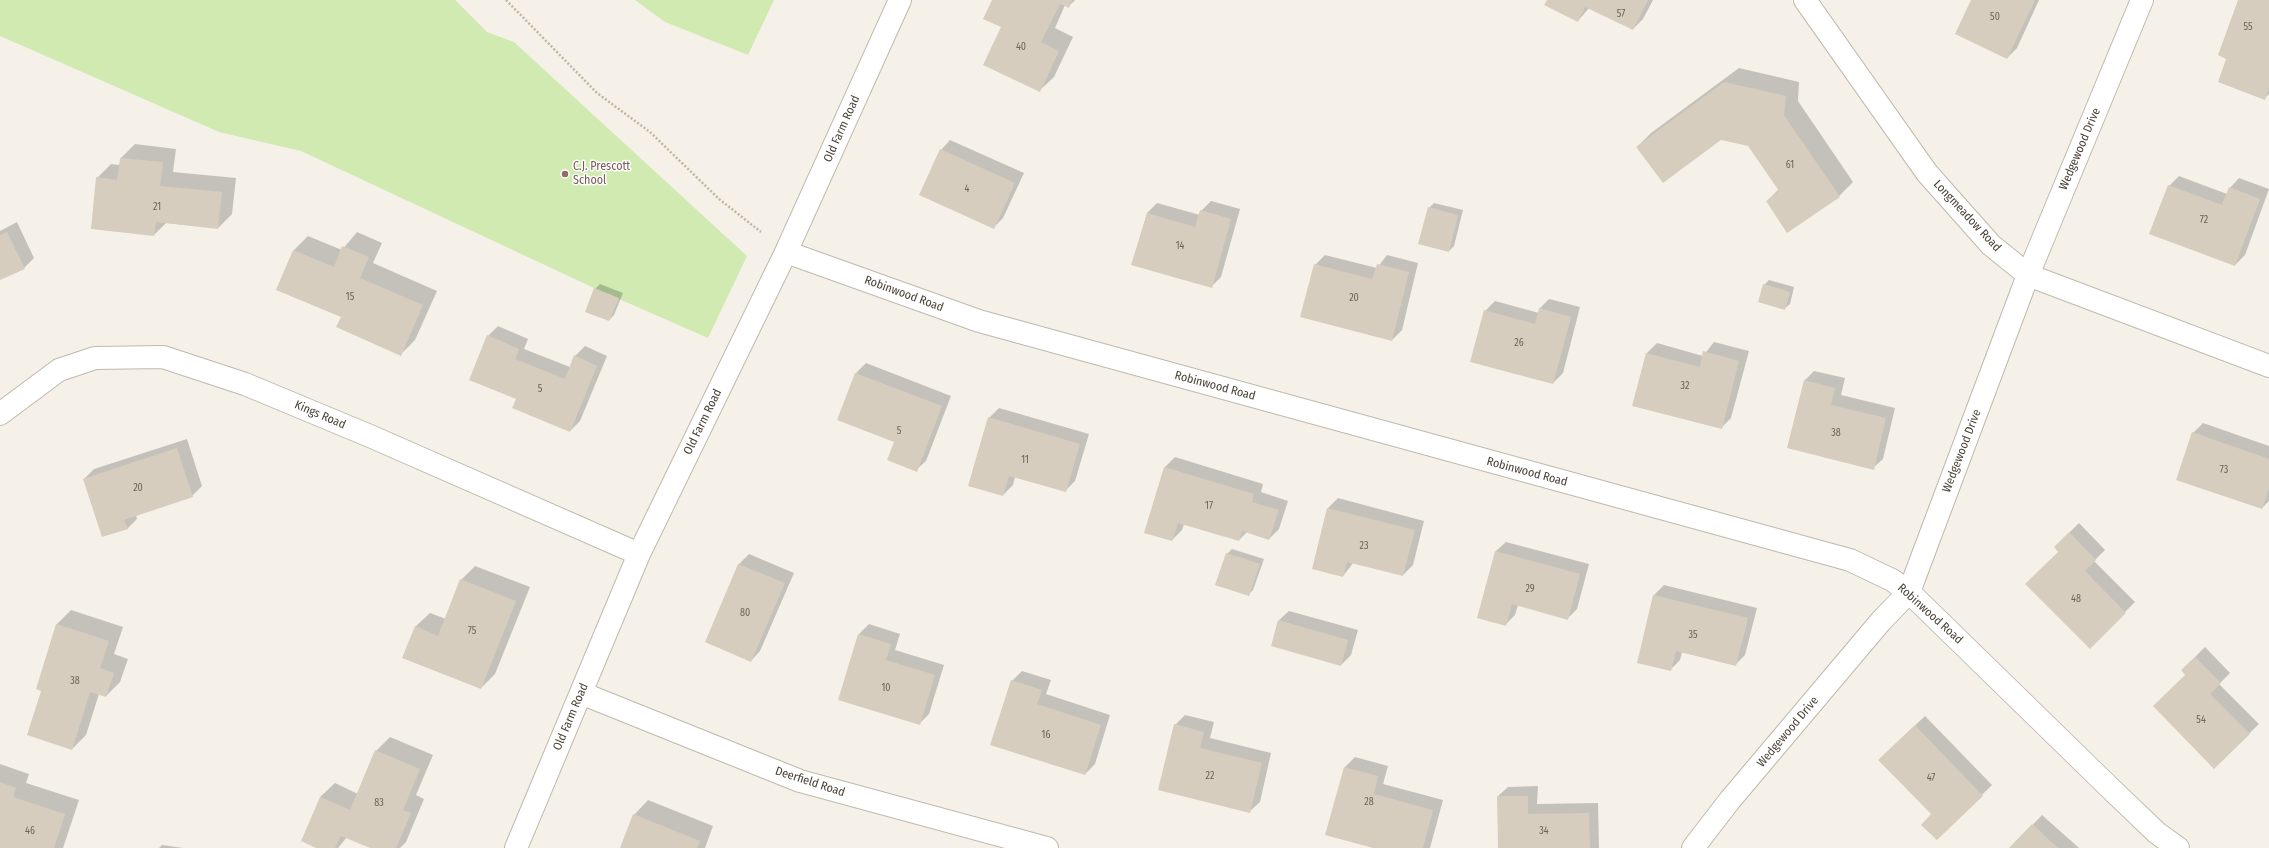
<!DOCTYPE html>
<style>
body{margin:0}
canvas{display:block;background:#f5f1e9}
</style>
<canvas width="2269" height="848"></canvas>
<script>
const context = document.querySelector('canvas').getContext('2d');
context.lineJoin = 'round';
function paint(path, color) { context.fillStyle = color; context.fill(path, 'evenodd'); }
function strokePath(path, color, width, dash) { context.strokeStyle = color; context.lineWidth = width; context.lineCap = dash ? 'butt' : 'round'; context.setLineDash(dash || []); context.stroke(path); }
function write(font, color, halo, rows, align = 'center') {
  context.font = font + ' "Fira Sans Condensed",sans-serif'; context.lineWidth = 3; context.setLineDash([]); context.textBaseline = 'middle'; context.strokeStyle = halo; context.fillStyle = color; for (const [text, x, y, turn = 0] of rows) {
    context.save(); context.translate(x, y); context.rotate((+turn || 0) * Math.PI / 180); context.textAlign = isNaN(turn) ? turn : align; if (halo) context.strokeText(text, 0, 0); context.fillText(text, 0, 0); context.restore();
  }
}
paint(new Path2D(`
 M 0,0 L 455,0 L 487,32 L 514,42 L 747,256 L 708,338 L 594,288 L 301,151 L 219,132 L 0,36 Z
 M 635,0 L 774,0 L 748,55 L 665,22 Z`), '#d0eab1');
paint(new Path2D(`
 M 993,0 L 1075,0 L 1068,7 L 1065,5 L 1055,28 L 1073,37 L 1054,77 L 1039,91 L 1002,26 Z
 M 1548,0 L 1653,0 L 1643,19 L 1633,29 L 1589,8 L 1578,21 Z
 M 1973,0 L 2039,0 L 2017,48 L 2007,58 Z
 M 2239,0 L 2269,0 L 2269,94 L 2264,99 L 2228,58 Z
 M 1739,68 L 1799,82 L 1798,101 L 1853,182 L 1839,196 L 1767,201 L 1779,189 L 1749,145 L 1721,139 L 1637,147 L 1651,133 Z
 M 950,140 L 1024,173 L 1003,218 L 993,228 L 941,150 Z
 M 135,144 L 176,149 L 173,172 L 236,178 L 232,214 L 218,228 L 166,223 L 154,235 L 97,178 L 111,164 L 120,165 L 121,158 Z
 M 2179,176 L 2227,194 L 2230,188 L 2239,178 L 2269,189 L 2245,255 L 2235,265 L 2169,186 Z
 M 1211,201 L 1240,209 L 1221,277 L 1211,287 L 1133,264 L 1147,213 L 1157,203 L 1200,215 L 1201,211 Z
 M 1434,203 L 1463,210 L 1454,246 L 1449,251 L 1429,208 Z
 M 17,222 L 34,258 L 24,268 L 0,279 L 0,231 Z
 M 357,232 L 382,243 L 373,263 L 437,291 L 415,340 L 401,354 L 342,317 L 277,289 L 294,250 L 308,236 L 342,250 Z
 M 1325,255 L 1377,268 L 1387,255 L 1418,263 L 1402,330 L 1392,340 L 1315,265 Z
 M 1769,280 L 1794,287 L 1790,304 L 1785,308 L 1764,285 Z
 M 600,284 L 623,293 L 614,315 L 609,320 L 595,289 Z
 M 1549,299 L 1580,307 L 1563,373 L 1553,383 L 1485,311 L 1495,301 L 1539,313 L 1540,308 Z
 M 498,326 L 528,339 L 524,349 L 570,367 L 575,356 L 585,346 L 607,356 L 580,421 L 570,431 L 488,336 Z
 M 1714,342 L 1749,351 L 1731,418 L 1721,428 L 1633,405 L 1647,353 L 1657,343 L 1703,356 Z
 M 866,363 L 951,396 L 926,461 L 916,470 L 895,441 L 838,419 L 856,373 Z
 M 1814,371 L 1845,378 L 1841,395 L 1895,408 L 1883,459 L 1873,468 L 1804,381 Z
 M 999,408 L 1089,434 L 1075,481 L 1065,491 L 1015,477 L 1013,485 L 1003,495 L 989,418 Z
 M 2203,423 L 2269,446 L 2269,501 L 2262,508 L 2193,433 Z
 M 187,439 L 202,486 L 192,496 L 136,515 L 137,519 L 127,529 L 84,479 L 94,469 Z
 M 1175,457 L 1263,484 L 1261,492 L 1288,501 L 1279,529 L 1269,539 L 1247,532 L 1239,540 L 1184,524 L 1182,530 L 1172,540 L 1165,467 Z
 M 1338,498 L 1424,521 L 1413,565 L 1403,575 L 1354,562 L 1343,576 L 1328,508 Z
 M 2079,523 L 2105,550 L 2094,561 L 2135,602 L 2090,647 L 2059,552 L 2055,547 Z
 M 1506,542 L 1589,564 L 1577,609 L 1567,619 L 1518,605 L 1515,615 L 1505,625 L 1496,551 Z
 M 1232,549 L 1264,559 L 1253,590 L 1248,595 L 1227,554 Z
 M 749,554 L 794,573 L 760,651 L 751,661 L 706,642 L 739,564 Z
 M 475,566 L 530,587 L 495,674 L 481,688 L 415,627 L 430,613 L 446,619 L 461,580 Z
 M 1664,585 L 1757,608 L 1745,655 L 1735,665 L 1682,652 L 1680,660 L 1670,670 L 1654,595 Z
 M 71,610 L 123,627 L 114,654 L 128,659 L 120,682 L 106,696 L 99,694 L 86,735 L 72,749 L 43,690 L 37,688 L 57,624 Z
 M 1289,611 L 1358,630 L 1351,655 L 1341,665 L 1279,620 Z
 M 869,624 L 900,634 L 895,650 L 944,665 L 929,714 L 919,724 L 859,634 Z
 M 2205,647 L 2230,673 L 2219,684 L 2259,724 L 2214,767 L 2187,675 L 2182,670 Z
 M 1022,671 L 1051,680 L 1046,694 L 1110,715 L 1095,764 L 1085,774 L 1012,681 Z
 M 1185,715 L 1214,722 L 1210,738 L 1271,753 L 1260,802 L 1250,811 L 1175,725 Z
 M 1925,716 L 1992,785 L 1937,839 L 1932,814 L 1889,750 Z
 M 390,737 L 433,755 L 416,795 L 424,799 L 406,842 L 400,848 L 373,848 L 347,837 L 338,848 L 319,848 L 320,797 L 335,783 L 358,794 L 376,751 Z
 M 1355,757 L 1388,766 L 1383,784 L 1443,800 L 1430,848 L 1377,848 L 1327,834 L 1345,767 Z
 M 0,764 L 29,774 L 26,783 L 79,800 L 63,848 L 0,848 Z
 M 1538,786 L 1537,804 L 1598,803 L 1599,848 L 1499,848 L 1498,796 L 1508,787 Z
 M 648,800 L 713,826 L 705,848 L 621,848 L 634,815 Z
 M 2042,815 L 2079,848 L 2011,848 Z
 M 162,845 L 183,848 L 159,848 Z`), '#0003');
paint(new Path2D(`
 M 992,0 L 1072,0 L 1069,8 L 1060,4 L 1041,42 L 1059,51 L 1040,92 L 983,65 L 1001,27 L 983,19 Z
 M 1547,0 L 1648,0 L 1633,30 L 1585,7 L 1578,22 L 1544,5 Z
 M 1971,0 L 2035,0 L 2007,59 L 1955,34 Z
 M 2238,0 L 2269,0 L 2269,87 L 2265,100 L 2218,82 L 2226,59 L 2218,55 Z
 M 1724,82 L 1786,96 L 1784,115 L 1840,197 L 1787,233 L 1766,201 L 1779,191 L 1748,146 L 1721,140 L 1663,183 L 1636,147 Z
 M 940,149 L 1015,183 L 994,229 L 919,195 Z
 M 120,158 L 163,162 L 160,186 L 222,192 L 218,229 L 156,222 L 154,236 L 91,229 L 96,177 L 117,180 Z
 M 2168,185 L 2222,205 L 2229,187 L 2260,199 L 2235,266 L 2149,234 Z
 M 1428,207 L 1458,215 L 1449,252 L 1418,244 Z
 M 1200,210 L 1231,219 L 1212,288 L 1131,265 L 1147,213 L 1195,227 Z
 M 7,232 L 25,269 L 0,280 L 0,235 Z
 M 342,246 L 369,257 L 360,278 L 423,305 L 401,356 L 336,327 L 341,317 L 276,290 L 293,250 L 334,267 Z
 M 1314,264 L 1372,279 L 1377,264 L 1409,272 L 1392,341 L 1300,317 Z
 M 1763,284 L 1790,292 L 1785,310 L 1758,302 Z
 M 594,288 L 619,298 L 609,321 L 585,312 Z
 M 1539,308 L 1571,317 L 1553,384 L 1470,362 L 1484,310 L 1535,324 Z
 M 487,335 L 519,349 L 515,359 L 565,379 L 574,355 L 597,366 L 570,432 L 512,408 L 516,399 L 469,380 Z
 M 1703,351 L 1739,361 L 1722,429 L 1632,406 L 1646,353 L 1700,367 Z
 M 855,373 L 942,406 L 917,472 L 887,460 L 894,442 L 837,420 Z
 M 1804,380 L 1835,388 L 1831,405 L 1886,418 L 1874,470 L 1787,448 Z
 M 988,417 L 1080,444 L 1066,492 L 1009,476 L 1003,496 L 968,486 Z
 M 2192,432 L 2269,459 L 2269,489 L 2262,509 L 2176,480 Z
 M 177,448 L 193,497 L 124,520 L 128,529 L 102,537 L 83,479 Z
 M 1164,467 L 1254,494 L 1252,502 L 1279,510 L 1269,540 L 1242,531 L 1239,541 L 1178,523 L 1172,541 L 1144,533 Z
 M 1327,508 L 1415,530 L 1403,576 L 1347,562 L 1343,577 L 1312,569 Z
 M 2069,532 L 2096,560 L 2085,571 L 2126,613 L 2090,649 L 2025,584 L 2058,552 L 2054,547 Z
 M 1495,551 L 1580,574 L 1568,620 L 1512,604 L 1506,626 L 1477,618 Z
 M 1226,553 L 1260,564 L 1249,596 L 1215,585 Z
 M 738,564 L 785,583 L 751,662 L 705,642 Z
 M 460,579 L 516,601 L 481,689 L 402,658 L 415,626 L 438,636 Z
 M 1653,595 L 1748,618 L 1736,666 L 1676,651 L 1671,671 L 1637,663 Z
 M 1278,620 L 1348,640 L 1341,666 L 1271,646 Z
 M 56,624 L 109,641 L 100,668 L 114,673 L 106,697 L 90,692 L 72,750 L 27,735 L 41,691 L 36,689 Z
 M 858,634 L 891,644 L 886,660 L 935,675 L 920,725 L 838,700 Z
 M 2195,657 L 2221,683 L 2210,694 L 2250,734 L 2214,769 L 2153,706 L 2185,675 L 2181,670 Z
 M 1011,680 L 1042,690 L 1037,704 L 1101,725 L 1085,775 L 990,745 Z
 M 1174,724 L 1204,732 L 1200,748 L 1262,763 L 1250,813 L 1158,790 Z
 M 1915,725 L 1983,796 L 1937,840 L 1921,825 L 1931,814 L 1878,760 Z
 M 375,750 L 420,769 L 403,810 L 411,813 L 396,848 L 370,848 L 341,836 L 335,848 L 316,848 L 301,841 L 320,797 L 350,810 Z
 M 1344,767 L 1378,776 L 1374,794 L 1433,810 L 1423,848 L 1373,848 L 1325,835 Z
 M 0,782 L 16,788 L 13,797 L 65,814 L 54,848 L 0,848 Z
 M 1497,796 L 1528,796 L 1528,814 L 1589,813 L 1590,848 L 1498,848 Z
 M 633,814 L 700,841 L 697,848 L 620,848 Z
 M 2032,824 L 2058,848 L 2009,848 Z`), '#d7cdbe');
const street = new Path2D(`
 M 1805,0 L 1927,173 L 1991,245 L 2028,275 L 2269,366
 M 786,252 L 979,321 L 1850,560 L 1892,580 L 1909,592 L 2109,787 L 2157,833 L 2178,848
 M 0,414 L 59,370 L 95,358 L 163,357 L 245,384 L 370,436 L 639,554
 M 581,693 L 800,781 L 1047,848
 M 516,848 L 639,554 L 786,252 L 900,0
 M 1693,848 L 1730,800 L 1881,621 L 1909,592 L 2028,275 L 2142,0`);
strokePath(street, '#c1b9ab', 24);
strokePath(new Path2D(`
 M 506,0 L 597,93 L 650,132 L 719,199 L 761,232`), '#c3b59c', 2.5, [2, 2]);
strokePath(street, '#fff', 22);
for (const [x, y, r, color] of [
 [565,174,4,"#8d6e63"]
]) { const dot = new Path2D(); dot.arc(x, y, r, 0, 2 * Math.PI); context.fillStyle = color; context.fill(dot); strokePath(dot, '#fff', 1.5); }
write('10px', '#6c6559', null, [
 ["57",1621,14],
 ["50",1995,17],
 ["55",2248,27],
 ["40",1021,47],
 ["61",1790,165],
 ["4",967,189],
 ["21",157,207],
 ["72",2204,220],
 ["14",1180,246],
 ["15",350,297],
 ["20",1354,298],
 ["26",1519,343],
 ["32",1685,386],
 ["5",540,389],
 ["5",899,431],
 ["38",1836,433],
 ["11",1025,460],
 ["73",2224,470],
 ["20",138,488],
 ["17",1209,506],
 ["23",1364,546],
 ["29",1530,589],
 ["48",2076,599],
 ["80",745,613],
 ["75",472,631],
 ["35",1693,635],
 ["38",75,681],
 ["10",886,688],
 ["54",2201,720],
 ["16",1046,735],
 ["22",1210,776],
 ["47",1931,778],
 ["28",1369,802],
 ["83",379,803],
 ["46",30,831],
 ["34",1544,831]
]);
write('12px', '#494237', '#fff', [
 ["Old Farm Road",842,129,-66],
 ["Wedgewood Drive",2080,149,-67],
 ["Longmeadow Road",1967,216,47],
 ["Robinwood Road",904,294,20],
 ["Robinwood Road",1215,386,15],
 ["Kings Road",320,415,23],
 ["Old Farm Road",703,422,-64],
 ["Wedgewood Drive",1962,451,-69],
 ["Robinwood Road",1527,472,15],
 ["Robinwood Road",1930,614,42],
 ["Old Farm Road",571,717,-67],
 ["Wedgewood Drive",1788,732,-50],
 ["Deerfield Road",810,782,18]
]);
write('12px', '#785e54', '#fff', [
 ["C.J. Prescott",573,167],
 ["School",573,181]
], 'left');
</script>
